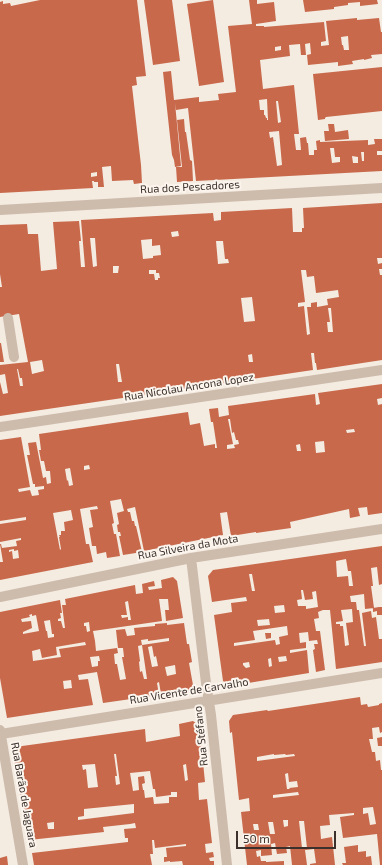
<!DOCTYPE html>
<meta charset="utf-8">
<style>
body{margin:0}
#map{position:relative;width:382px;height:865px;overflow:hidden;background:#f4ebe1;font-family:"Exo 2",sans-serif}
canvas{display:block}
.scale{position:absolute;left:236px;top:831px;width:100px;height:18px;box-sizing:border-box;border:2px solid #3b302b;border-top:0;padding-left:5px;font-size:12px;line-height:14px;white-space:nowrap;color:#3b302b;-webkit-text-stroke:3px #fbf5ee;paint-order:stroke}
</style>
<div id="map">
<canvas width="382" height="865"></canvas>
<div class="scale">50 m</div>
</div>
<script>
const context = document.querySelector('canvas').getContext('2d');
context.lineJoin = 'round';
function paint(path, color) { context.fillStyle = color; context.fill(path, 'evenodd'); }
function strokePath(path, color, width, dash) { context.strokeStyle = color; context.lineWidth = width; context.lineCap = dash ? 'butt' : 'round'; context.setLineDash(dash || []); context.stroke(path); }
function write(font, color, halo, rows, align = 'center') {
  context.font = font + ' "Exo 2",sans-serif'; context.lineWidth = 4; context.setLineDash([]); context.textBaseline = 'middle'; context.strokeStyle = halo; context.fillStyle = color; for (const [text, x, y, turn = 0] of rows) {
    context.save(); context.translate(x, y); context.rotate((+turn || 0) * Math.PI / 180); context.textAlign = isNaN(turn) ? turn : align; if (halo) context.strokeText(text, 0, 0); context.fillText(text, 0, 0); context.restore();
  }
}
paint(new Path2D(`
 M 40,0 L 137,0 L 146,76 L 136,77 L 137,85 L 132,86 L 141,165 L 142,183 L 134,184 L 133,180 L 112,181 L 111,166 L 102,167 L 104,187 L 98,187 L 98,182 L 94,182 L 94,181 L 92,181 L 93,188 L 0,193 L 0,2 L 3,1 L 3,4 L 10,3 L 11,6 ZM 97,172 L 97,176 L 91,177 L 91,173 Z
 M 144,0 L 172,0 L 180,61 L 153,65 Z
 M 213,0 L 224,82 L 199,86 L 187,4 Z
 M 249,0 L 257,0 L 257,4 L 274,2 L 276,21 L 256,24 L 256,26 L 264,26 L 264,27 L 324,22 L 326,41 L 321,42 L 321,46 L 329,45 L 326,21 L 357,18 L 357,20 L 379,18 L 381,32 L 382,32 L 382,54 L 371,55 L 372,58 L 364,60 L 364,59 L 352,61 L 353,64 L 338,66 L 338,62 L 308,65 L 307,55 L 311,54 L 310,43 L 305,44 L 306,55 L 301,55 L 300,44 L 289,45 L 290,56 L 260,60 L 263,89 L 294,85 L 299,134 L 294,134 L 296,150 L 301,150 L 300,138 L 306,137 L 307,143 L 308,143 L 309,155 L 314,155 L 314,150 L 317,150 L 316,141 L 320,140 L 320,142 L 368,140 L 368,145 L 375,144 L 374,139 L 382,139 L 382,151 L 377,151 L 377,155 L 382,155 L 382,171 L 196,181 L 188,108 L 176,110 L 175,103 L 181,166 L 175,167 L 174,160 L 172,155 L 163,72 L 171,71 L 174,100 L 199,97 L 199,102 L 219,100 L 218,94 L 236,92 L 228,26 L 252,24 ZM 348,36 L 349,50 L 344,50 L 343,45 L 342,45 L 341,37 ZM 281,46 L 281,50 L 275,51 L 275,47 ZM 267,99 L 268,120 L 267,120 L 267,118 L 266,118 L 265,115 L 264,115 L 264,110 L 260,110 L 259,100 ZM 276,101 L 278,101 L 281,122 L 278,123 ZM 279,131 L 282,165 L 277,166 L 273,137 L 270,138 L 269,132 ZM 330,148 L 334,148 L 335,157 L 340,157 L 340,162 L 332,163 ZM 361,152 L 364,152 L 364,161 L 362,161 ZM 352,156 L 358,157 L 358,163 L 353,163 Z
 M 303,0 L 377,0 L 378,4 L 360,6 L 360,2 L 348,3 L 348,5 L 334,7 L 334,9 L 305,12 Z
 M 382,67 L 382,111 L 326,117 L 325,118 L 325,119 L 318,120 L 313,74 Z
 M 184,119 L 185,132 L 186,132 L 190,160 L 192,161 L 193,181 L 177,182 L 176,167 L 182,167 L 177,120 Z
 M 328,124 L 334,124 L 335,132 L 348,130 L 349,139 L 325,141 L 324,131 L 329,131 Z
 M 382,203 L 382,258 L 377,258 L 378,264 L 382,263 L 382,269 L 379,269 L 380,275 L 382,275 L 382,360 L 317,370 L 316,363 L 315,363 L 314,353 L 311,353 L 313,370 L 0,416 L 0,382 L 3,394 L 8,393 L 5,374 L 0,375 L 0,365 L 28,362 L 19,314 L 0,317 L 0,287 L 2,287 L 0,274 L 0,225 L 27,224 L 28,234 L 38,234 L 41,271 L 57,269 L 53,222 L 79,221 L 81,241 L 79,241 L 81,267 L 85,267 L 81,220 L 213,213 L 214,221 L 221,220 L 221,212 L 292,208 L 293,232 L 302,232 L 302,228 L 304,228 L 303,208 ZM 178,231 L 179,236 L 172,237 L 171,232 ZM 90,238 L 95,238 L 97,266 L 93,267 ZM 152,239 L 152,246 L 160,245 L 161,255 L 153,256 L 153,258 L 143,259 L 141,240 ZM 216,241 L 223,241 L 225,259 L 228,259 L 229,263 L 218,264 ZM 113,266 L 119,266 L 118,273 L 113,273 ZM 149,270 L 156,270 L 156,273 L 159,273 L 160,278 L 158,278 L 158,280 L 155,280 L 154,274 L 149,274 ZM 301,270 L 306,270 L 307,277 L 314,276 L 316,293 L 338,290 L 339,297 L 327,299 L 328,305 L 317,307 L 317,302 L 311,303 L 311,307 L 307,307 L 310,334 L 307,335 L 304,306 L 298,307 L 298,303 L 305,302 ZM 252,297 L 255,321 L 244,322 L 241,298 ZM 328,308 L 331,308 L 333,332 L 328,332 L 327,322 L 330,322 ZM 252,354 L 253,362 L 249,362 L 248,355 ZM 42,360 L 44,371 L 32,374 L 30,362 ZM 116,364 L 119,364 L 122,382 L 118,382 ZM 17,369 L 18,369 L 20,378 L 22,378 L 23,386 L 20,386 Z
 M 0,343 L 1,343 L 4,362 L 0,362 Z
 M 382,384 L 382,398 L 377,399 L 378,405 L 382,404 L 382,513 L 368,515 L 367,507 L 358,508 L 360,516 L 350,518 L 349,509 L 290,522 L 291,528 L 256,533 L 256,532 L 231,536 L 227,512 L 220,513 L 223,535 L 144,551 L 135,507 L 127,509 L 128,512 L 130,512 L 132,521 L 134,521 L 135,526 L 136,526 L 142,552 L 123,555 L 119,536 L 121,536 L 120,532 L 118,532 L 117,525 L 119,524 L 117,513 L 124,511 L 121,499 L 110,501 L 114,523 L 112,524 L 114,534 L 116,534 L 120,556 L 107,558 L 106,552 L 97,554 L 96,546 L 92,546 L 89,528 L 93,527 L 90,510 L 98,509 L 97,506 L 80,509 L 86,544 L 89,544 L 93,562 L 0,580 L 0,562 L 3,562 L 0,544 L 1,544 L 2,548 L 17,546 L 16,541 L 21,540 L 21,538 L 0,542 L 0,524 L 26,520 L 26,517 L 0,521 L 0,440 L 21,437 L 30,487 L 18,489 L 19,492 L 30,490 L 32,496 L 39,495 L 38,490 L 44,489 L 44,486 L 35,487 L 35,484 L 33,484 L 27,455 L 30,455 L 28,443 L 36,442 L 43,478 L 46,477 L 47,484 L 51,483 L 50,471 L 46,471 L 44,461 L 41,461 L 39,450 L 41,450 L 39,434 L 188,412 L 190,425 L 200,423 L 204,446 L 215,444 L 215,448 L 217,448 L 213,422 L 211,422 L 209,409 L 218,408 L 219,417 L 229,415 L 228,406 L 315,394 L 316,405 L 320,404 L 318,393 ZM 228,419 L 230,419 L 232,433 L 234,432 L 236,440 L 238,440 L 239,444 L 234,445 L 235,448 L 227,449 L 227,445 L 233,444 ZM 354,429 L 355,432 L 347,433 L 346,430 ZM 324,441 L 325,452 L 316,453 L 315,442 ZM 300,444 L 301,451 L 297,451 L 296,445 ZM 89,465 L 90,469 L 84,470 L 84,466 ZM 70,468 L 73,485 L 69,486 L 68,480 L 67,481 L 65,469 ZM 71,510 L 73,520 L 64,522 L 65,531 L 61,531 L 61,535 L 59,535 L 60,537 L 59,537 L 61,549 L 60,550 L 53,513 ZM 14,549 L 14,551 L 18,550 L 19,558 L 13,559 L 12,551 L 9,552 L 9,550 Z
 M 382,546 L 382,584 L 379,585 L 377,567 L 371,568 L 373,586 L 371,586 L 374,608 L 365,609 L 364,594 L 350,596 L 351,602 L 356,602 L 357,610 L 359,610 L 364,646 L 366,646 L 362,613 L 371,611 L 372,618 L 376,617 L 379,639 L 382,639 L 382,662 L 336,669 L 330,610 L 323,610 L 318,612 L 319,618 L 314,619 L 316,631 L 320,631 L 325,670 L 316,672 L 313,650 L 315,649 L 314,644 L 318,644 L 317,640 L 309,641 L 308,632 L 299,633 L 300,643 L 306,642 L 306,648 L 290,650 L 290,653 L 307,650 L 309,673 L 230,686 L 223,681 L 214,615 L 232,612 L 231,603 L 247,601 L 246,597 L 212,602 L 208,576 L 213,570 ZM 346,559 L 348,571 L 351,571 L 353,586 L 349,586 L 348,576 L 337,577 L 336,561 ZM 249,574 L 252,574 L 255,591 L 252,591 ZM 301,590 L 303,590 L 305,600 L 313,599 L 312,592 L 316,591 L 318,607 L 306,609 L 306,606 L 298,606 L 297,600 L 302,599 ZM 284,605 L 285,612 L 275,613 L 274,606 ZM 352,609 L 353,622 L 346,623 L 349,645 L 345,646 L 343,626 L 340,626 L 340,624 L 336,624 L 336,622 L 343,621 L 341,610 ZM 269,619 L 270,625 L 258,626 L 257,620 ZM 287,626 L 288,635 L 279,637 L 280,644 L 276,645 L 275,640 L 234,646 L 234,643 L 255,640 L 253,631 ZM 286,656 L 287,661 L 279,662 L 278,657 ZM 271,658 L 272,666 L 269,667 L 268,659 ZM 249,662 L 250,667 L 246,668 L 243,665 L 243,663 Z
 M 173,577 L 177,581 L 183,618 L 166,621 L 165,610 L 169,610 L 168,599 L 159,599 L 162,621 L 93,631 L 95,641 L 96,651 L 117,648 L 118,653 L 114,654 L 115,664 L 117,664 L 120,680 L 126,679 L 122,657 L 124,657 L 123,648 L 118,648 L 116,630 L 125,629 L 127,636 L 135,635 L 134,628 L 155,626 L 155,624 L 167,623 L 167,625 L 184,623 L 187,644 L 189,644 L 192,662 L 189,663 L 193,685 L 188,691 L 161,694 L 159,682 L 157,683 L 159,695 L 103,703 L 97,672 L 78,675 L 79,680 L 88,679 L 93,705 L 7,718 L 0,678 L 0,612 L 60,600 L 62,613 L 60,613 L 61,618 L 58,619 L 58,621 L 61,621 L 63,628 L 65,628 L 62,605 L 66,605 L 65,599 L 135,585 L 136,594 L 143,593 L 142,584 L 154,581 L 155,586 L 148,587 L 149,590 L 162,588 L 161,580 ZM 128,601 L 131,620 L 128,620 L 128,617 L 122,618 L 121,615 L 127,615 L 125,602 ZM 32,614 L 32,616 L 36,615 L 39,631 L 23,634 L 23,632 L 32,628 L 31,621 L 22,622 L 21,619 L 30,617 L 29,615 ZM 50,620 L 52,634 L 54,634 L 54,637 L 48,638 L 47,631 L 46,631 L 44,621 ZM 89,622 L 90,631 L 87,632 L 86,626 L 84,626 L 84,623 ZM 169,638 L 169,641 L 142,645 L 147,679 L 144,679 L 142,671 L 140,672 L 139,662 L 140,661 L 138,646 L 142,645 L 141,640 L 148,639 L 148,641 ZM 85,642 L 86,645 L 59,649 L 61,657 L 33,661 L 32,651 L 40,649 L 42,658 L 57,655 L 56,647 ZM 152,646 L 154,657 L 156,656 L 158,666 L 152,667 L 148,647 ZM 99,656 L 100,661 L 98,661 L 98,666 L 92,667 L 90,657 ZM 175,665 L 176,674 L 167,676 L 165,667 ZM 71,680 L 72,688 L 64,689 L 63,681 Z
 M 379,607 L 382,607 L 382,615 L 377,615 L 377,611 L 373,612 L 373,608 Z
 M 265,633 L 271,633 L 271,638 L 266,639 Z
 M 360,697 L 361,705 L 367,704 L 368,707 L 379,705 L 379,704 L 382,703 L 382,732 L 380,733 L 379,727 L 372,728 L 373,739 L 369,739 L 372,752 L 375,752 L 376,761 L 380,760 L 381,770 L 382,770 L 382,865 L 380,865 L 377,834 L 343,838 L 340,817 L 354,815 L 354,813 L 329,815 L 330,825 L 320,826 L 321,839 L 332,837 L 335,865 L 310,865 L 310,864 L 316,863 L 314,849 L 305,850 L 307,865 L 292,865 L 290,846 L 286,847 L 287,853 L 277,854 L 275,843 L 271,844 L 272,855 L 261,856 L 261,850 L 256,851 L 257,857 L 260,856 L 261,861 L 266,861 L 266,862 L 284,861 L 284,865 L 247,865 L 241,812 L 250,811 L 249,798 L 239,800 L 232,732 L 230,733 L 229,721 L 233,715 L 267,710 L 268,711 ZM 274,754 L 274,755 L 285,754 L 286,755 L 294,754 L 295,756 L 257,761 L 257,757 ZM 288,773 L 289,782 L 297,781 L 298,787 L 289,788 L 290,789 L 287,789 L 285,774 ZM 298,792 L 299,795 L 273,798 L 273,795 ZM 373,807 L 376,824 L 370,825 L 368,813 L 363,814 L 363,808 ZM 283,820 L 288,820 L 288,826 L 284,827 ZM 299,821 L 304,821 L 307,848 L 302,848 ZM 268,822 L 273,822 L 275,834 L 270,834 ZM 253,824 L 258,824 L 259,830 L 254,830 Z
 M 193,721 L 200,726 L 202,739 L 200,740 L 201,743 L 205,782 L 198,783 L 199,800 L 207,799 L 212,843 L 205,844 L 206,853 L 213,852 L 214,857 L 209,858 L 210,861 L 214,861 L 214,865 L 183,865 L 182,861 L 170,862 L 170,861 L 164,862 L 164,857 L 167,857 L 166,848 L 186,846 L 186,844 L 155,848 L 154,840 L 152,840 L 153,854 L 150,854 L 152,865 L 34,865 L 32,853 L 128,842 L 128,838 L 125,838 L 124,829 L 136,828 L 135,823 L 130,824 L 103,827 L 104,832 L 29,840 L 12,750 L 15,747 L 145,729 L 146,742 L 152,741 L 180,736 L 179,724 ZM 114,754 L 116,754 L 120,784 L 116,785 L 115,776 L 117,776 ZM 95,764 L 98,787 L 88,788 L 86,769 L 83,770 L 82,765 ZM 186,764 L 188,780 L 185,781 L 183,765 ZM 150,771 L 153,789 L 155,789 L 156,797 L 171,795 L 171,792 L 177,792 L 177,797 L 169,797 L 169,803 L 154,804 L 153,797 L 145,798 L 144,790 L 143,790 L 142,784 L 145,783 L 144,776 L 138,777 L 139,790 L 133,791 L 130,773 ZM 134,804 L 134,813 L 78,820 L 78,817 L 84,816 L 84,809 ZM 54,822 L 54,829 L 48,829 L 47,823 Z
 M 382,737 L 382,746 L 378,746 L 377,738 Z
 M 358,845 L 358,852 L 366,851 L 366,857 L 371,856 L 372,865 L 343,865 L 342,863 L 346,863 L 344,847 Z
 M 7,856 L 8,865 L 0,865 L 0,858 Z`), '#c8694b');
strokePath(new Path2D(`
 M 0,210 L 382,188
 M 8,318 L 14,357
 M 0,427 L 382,370
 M 191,558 L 206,683 L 211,715 L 227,865
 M 0,597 L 191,558 L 382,529
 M 0,730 L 23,865
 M 1,734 L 382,673`), '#cdbbac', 10);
write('11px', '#3b302b', '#fbf5ee', [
 ["Rua dos Pescadores",190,187,-3],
 ["Rua Nicolau Ancona Lopez",189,387,-9],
 ["Rua Silveira da Mota",188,547,-10],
 ["Rua Vicente de Carvalho",189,691,-9],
 ["Rua Stéfano",201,736,-96],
 ["Rua Barão de Jaguara",24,795,80]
]);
</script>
